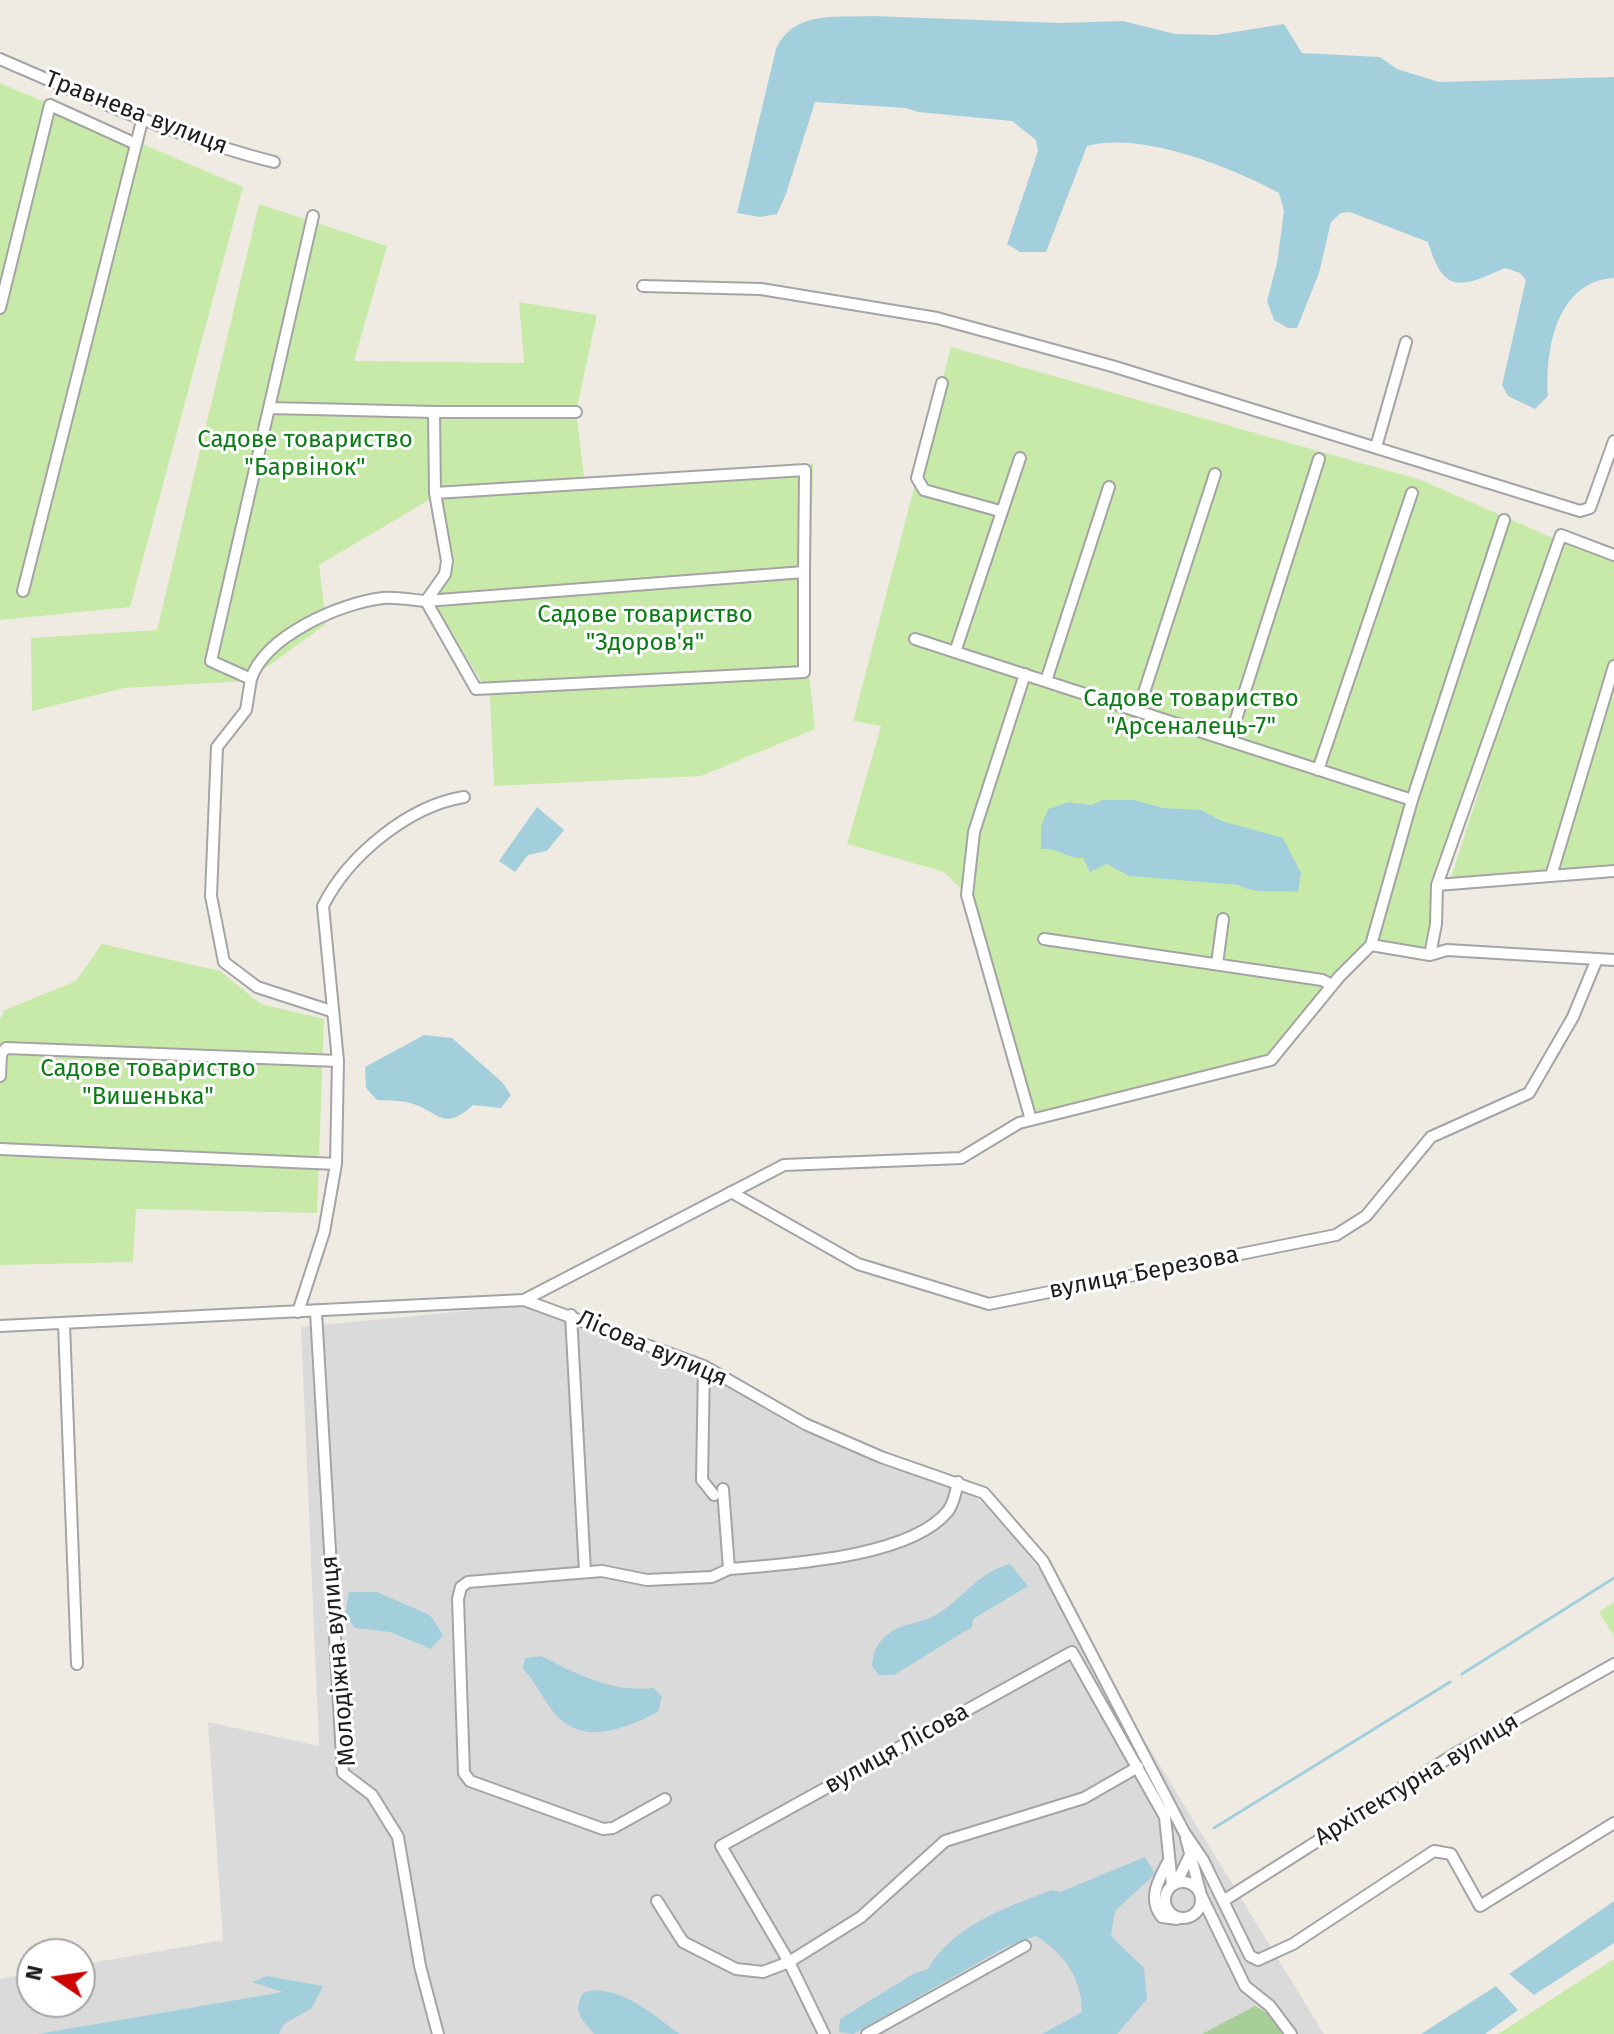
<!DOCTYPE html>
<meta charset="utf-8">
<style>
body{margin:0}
#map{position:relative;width:1614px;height:2034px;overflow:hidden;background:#efebe3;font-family:"Fira Sans",sans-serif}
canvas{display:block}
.north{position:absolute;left:16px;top:1938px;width:80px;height:80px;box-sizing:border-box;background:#fff;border:2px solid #a5a5a5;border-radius:50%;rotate:283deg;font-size:22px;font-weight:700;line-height:32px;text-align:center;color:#1d1d1d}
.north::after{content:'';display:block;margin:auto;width:28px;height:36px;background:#cb0200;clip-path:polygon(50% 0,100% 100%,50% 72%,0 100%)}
</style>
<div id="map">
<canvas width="1614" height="2034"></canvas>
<div class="north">N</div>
</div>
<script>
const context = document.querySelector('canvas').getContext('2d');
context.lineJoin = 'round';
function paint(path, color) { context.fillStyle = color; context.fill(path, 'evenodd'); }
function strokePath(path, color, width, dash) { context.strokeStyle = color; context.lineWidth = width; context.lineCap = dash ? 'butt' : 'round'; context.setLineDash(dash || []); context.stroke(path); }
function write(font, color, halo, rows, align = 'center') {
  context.font = font + ' "Fira Sans",sans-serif'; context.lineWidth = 6; context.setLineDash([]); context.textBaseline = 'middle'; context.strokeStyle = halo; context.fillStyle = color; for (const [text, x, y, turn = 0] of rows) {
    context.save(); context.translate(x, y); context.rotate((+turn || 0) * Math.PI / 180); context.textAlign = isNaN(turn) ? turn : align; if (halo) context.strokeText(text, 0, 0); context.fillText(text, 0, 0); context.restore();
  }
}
paint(new Path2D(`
 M 526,1305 L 715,1380 L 802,1431 L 972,1495 L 994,1512 L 1043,1574 L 1324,2034 L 0,2034 L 0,1979 L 32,1973 L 32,2002 L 80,2002 L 80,1965 L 223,1940 L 208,1722 L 319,1746 L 301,1327 Z`), '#dbdada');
paint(new Path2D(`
 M 0,83 L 243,187 L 130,607 L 0,620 Z
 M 259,204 L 387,246 L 354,361 L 524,363 L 519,302 L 597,315 L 576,412 L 585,484 L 813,463 L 809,674 L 815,729 L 701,776 L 494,786 L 490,695 L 429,596 L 452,564 L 439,494 L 319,565 L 326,624 L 248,681 L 124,688 L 32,711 L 31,638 L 157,630 Z
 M 951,347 L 1421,480 L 1555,539 L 1437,885 L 1430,955 L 1371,946 L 1271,1060 L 1031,1120 L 967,895 L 944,872 L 847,844 L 881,726 L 853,721 Z
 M 1561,535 L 1614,556 L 1614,874 L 1449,884 Z
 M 102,944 L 220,971 L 261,1004 L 324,1019 L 317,1213 L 136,1209 L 133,1262 L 0,1265 L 0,1019 L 5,1010 L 76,981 Z
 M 1614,1602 L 1614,1636 L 1599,1612 Z
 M 1614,1959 L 1614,2034 L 1498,2034 Z`), '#c8eaa8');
paint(new Path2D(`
 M 1255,2006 L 1284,2023 L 1285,2034 L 1202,2034 Z`), '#a7ce97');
paint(new Path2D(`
 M 872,16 L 1060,23 L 1123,21 L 1175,34 L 1216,35 L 1284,24 L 1302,53 L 1380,57 L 1397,69 L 1439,82 L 1614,77 L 1614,278 C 1557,281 1545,349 1548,396 L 1535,409 L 1508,396 L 1502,385 L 1526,280 L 1520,273 L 1505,268 C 1460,288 1444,295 1428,242 L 1350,212 L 1341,213 L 1331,222 L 1319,273 L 1297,328 L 1288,328 L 1274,320 L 1267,301 L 1277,263 L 1284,211 L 1279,193 C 1231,167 1141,131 1087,146 L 1046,252 L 1020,252 L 1007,244 L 1038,151 L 1036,140 L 1012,121 L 918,112 L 906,108 L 815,102 L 786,194 L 777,214 L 760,217 L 737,213 L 776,49 C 794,10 835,18 872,16 Z
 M 1103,800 L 1134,800 L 1163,808 L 1201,810 L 1222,821 L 1283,838 L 1301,873 L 1298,892 C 1277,890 1256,895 1238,885 L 1129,876 L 1107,864 L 1090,872 L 1083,858 C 1066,859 1057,847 1041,849 L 1041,826 L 1048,809 L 1069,802 L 1091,805 Z
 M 537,807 L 564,830 L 547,851 L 528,855 L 515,872 L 499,861 Z
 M 424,1035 L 452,1038 L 502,1082 L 511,1095 L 501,1108 L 473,1105 C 443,1133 439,1111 410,1103 C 400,1100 387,1101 377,1100 L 366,1088 L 365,1067 Z
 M 1010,1564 L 1028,1586 L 973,1619 L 972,1627 L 894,1675 L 879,1675 L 872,1666 C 873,1652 876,1644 888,1634 C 904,1622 922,1624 939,1613 C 964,1597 979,1572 1010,1564 Z
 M 349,1592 L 377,1592 L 430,1615 L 443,1635 L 431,1649 L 390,1632 L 355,1628 L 345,1615 Z
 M 541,1656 C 577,1674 613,1693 654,1688 L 662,1697 L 658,1712 C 626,1728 584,1747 555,1714 C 543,1700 536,1682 523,1669 L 525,1658 Z
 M 1145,1857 L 1155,1874 L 1115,1911 L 1111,1936 L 1144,1968 L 1147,1999 L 1117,2034 L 1042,2034 L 1082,2012 C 1082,1979 1064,1953 1036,1936 L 1004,1948 L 853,2034 L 839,2032 L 840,2019 L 913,1974 L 928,1969 C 953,1925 1007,1907 1052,1890 L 1060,1892 Z
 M 1614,1901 L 1614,1943 L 1534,1995 L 1509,1974 Z
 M 267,1976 L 323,1986 L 312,2008 L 284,2024 L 279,2034 L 38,2034 L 283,1992 L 252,1982 Z
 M 1496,1986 L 1518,2010 L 1485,2034 L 1421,2034 Z
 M 594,1990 C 628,1991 653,2015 680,2034 L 594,2034 C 582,2019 572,2012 583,1993 Z`), '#a3cfdd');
strokePath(new Path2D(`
 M 1462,1674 L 1614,1578
 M 1214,1828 L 1450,1682`), '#a3cfdd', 3);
const minor = new Path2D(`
 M 0,59 C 90,98 178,138 274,162
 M 313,216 L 211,661 L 251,679 L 246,710 L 217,747 L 211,896 L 224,962 L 257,987 L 331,1011
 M 643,286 L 761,289 L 937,318 L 1112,366 L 1580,511 L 1590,508 L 1614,441
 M 0,308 L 50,105 L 136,144
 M 942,383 L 917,478 L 924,490 L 1000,511
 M 270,408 L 434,412 L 435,493 L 805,470 L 804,572
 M 434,412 L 576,412
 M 1376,447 L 1406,342
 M 23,591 L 142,121
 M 915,639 L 1412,800
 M 955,652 L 1020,458
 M 1025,674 L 974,832 L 967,895 L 1031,1120
 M 251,679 C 265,636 340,603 383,598 C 397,597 412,600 426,601 L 804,572 L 804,672 L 476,689 L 426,601 L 445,574 L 447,561 L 435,493
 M 1046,681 L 1109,487
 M 1138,711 L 1215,474
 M 1229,741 L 1319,459
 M 1318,770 L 1412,493
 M 1551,876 L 1614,666
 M 1437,885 L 1614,871
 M 1044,939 L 1322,980 L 1332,985
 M 1371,945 L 1430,955 L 1436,924 L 1437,885 L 1561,535 L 1614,555
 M 1430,955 L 1447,950 L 1614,960
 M 1217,964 L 1223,919
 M 0,1076 L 1,1054 L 6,1048 L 338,1061
 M 0,1149 L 336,1164
 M 731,1192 L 858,1264 L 989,1304 L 1336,1235 L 1366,1216 L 1431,1137 L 1529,1093 L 1573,1017 L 1597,959
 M 524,1300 L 784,1165 L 961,1158 L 1019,1123 L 1271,1060 L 1339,977 L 1371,945 L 1412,800 L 1504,520
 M 298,1312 L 324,1232 L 336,1164 L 338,1061 L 323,906 C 348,856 408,806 464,797
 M 316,1312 L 343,1773 L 372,1795 L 398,1837 L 420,1966 L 438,2034
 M 571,1315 L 585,1572
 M 64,1324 L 77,1664
 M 0,1326 L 524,1300 L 704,1366 L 805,1424 L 881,1457 L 984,1493 L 1043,1561 L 1184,1832 L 1203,1860 L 1250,1956 L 1258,1960 L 1293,1944 L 1434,1851 L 1451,1854 L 1480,1906 L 1614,1823
 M 704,1366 L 702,1480 L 714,1495
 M 723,1489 L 729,1569 C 786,1564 910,1558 948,1511 C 954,1503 956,1491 958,1482
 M 665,1799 L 613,1828 L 603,1829 L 470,1781 L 464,1773 L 458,1599 L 461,1587 L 468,1582 L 602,1571 L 647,1580 L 712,1577 L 729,1569
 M 1186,1838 L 1201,1895 L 1245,1986 L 1270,2006 L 1291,2034
 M 1168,1862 C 1159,1879 1147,1899 1162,1917 L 1177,1919
 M1165 1900a18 18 0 1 1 36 0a18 18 0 1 1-36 0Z
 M 1177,1882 L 1190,1855
 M 657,1901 L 683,1942 L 736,1969 L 763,1972 L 789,1962 L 861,1917 L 945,1841 L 1084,1798 L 1138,1767
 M 1223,1901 L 1458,1752 L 1614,1664
 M 824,2034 L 789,1962 L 721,1846 L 1072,1652 L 1165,1817 L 1172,1885
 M 867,2034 L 1025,1946`);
strokePath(minor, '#a4a4a4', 14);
strokePath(minor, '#fff', 10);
write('24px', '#1d1d1d', '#fff', [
 ["Травнева вулиця",136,113,21],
 ["вулиця Березова",1144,1273,-11],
 ["Лісова вулиця",652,1349,23],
 ["Молодіжна вулиця",339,1661,-95],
 ["вулиця Лісова",897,1749,-29],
 ["Архітектурна вулиця",1417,1780,-31]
]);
write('24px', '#0a7c15', '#fff', [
 ["Садове товариство",305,440],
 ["\"Барвінок\"",305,468],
 ["Садове товариство",645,615],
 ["\"Здоров'я\"",645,643],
 ["Садове товариство",1191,699],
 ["\"Арсеналець-7\"",1191,727],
 ["Садове товариство",148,1069],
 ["\"Вишенька\"",148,1097]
]);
</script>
